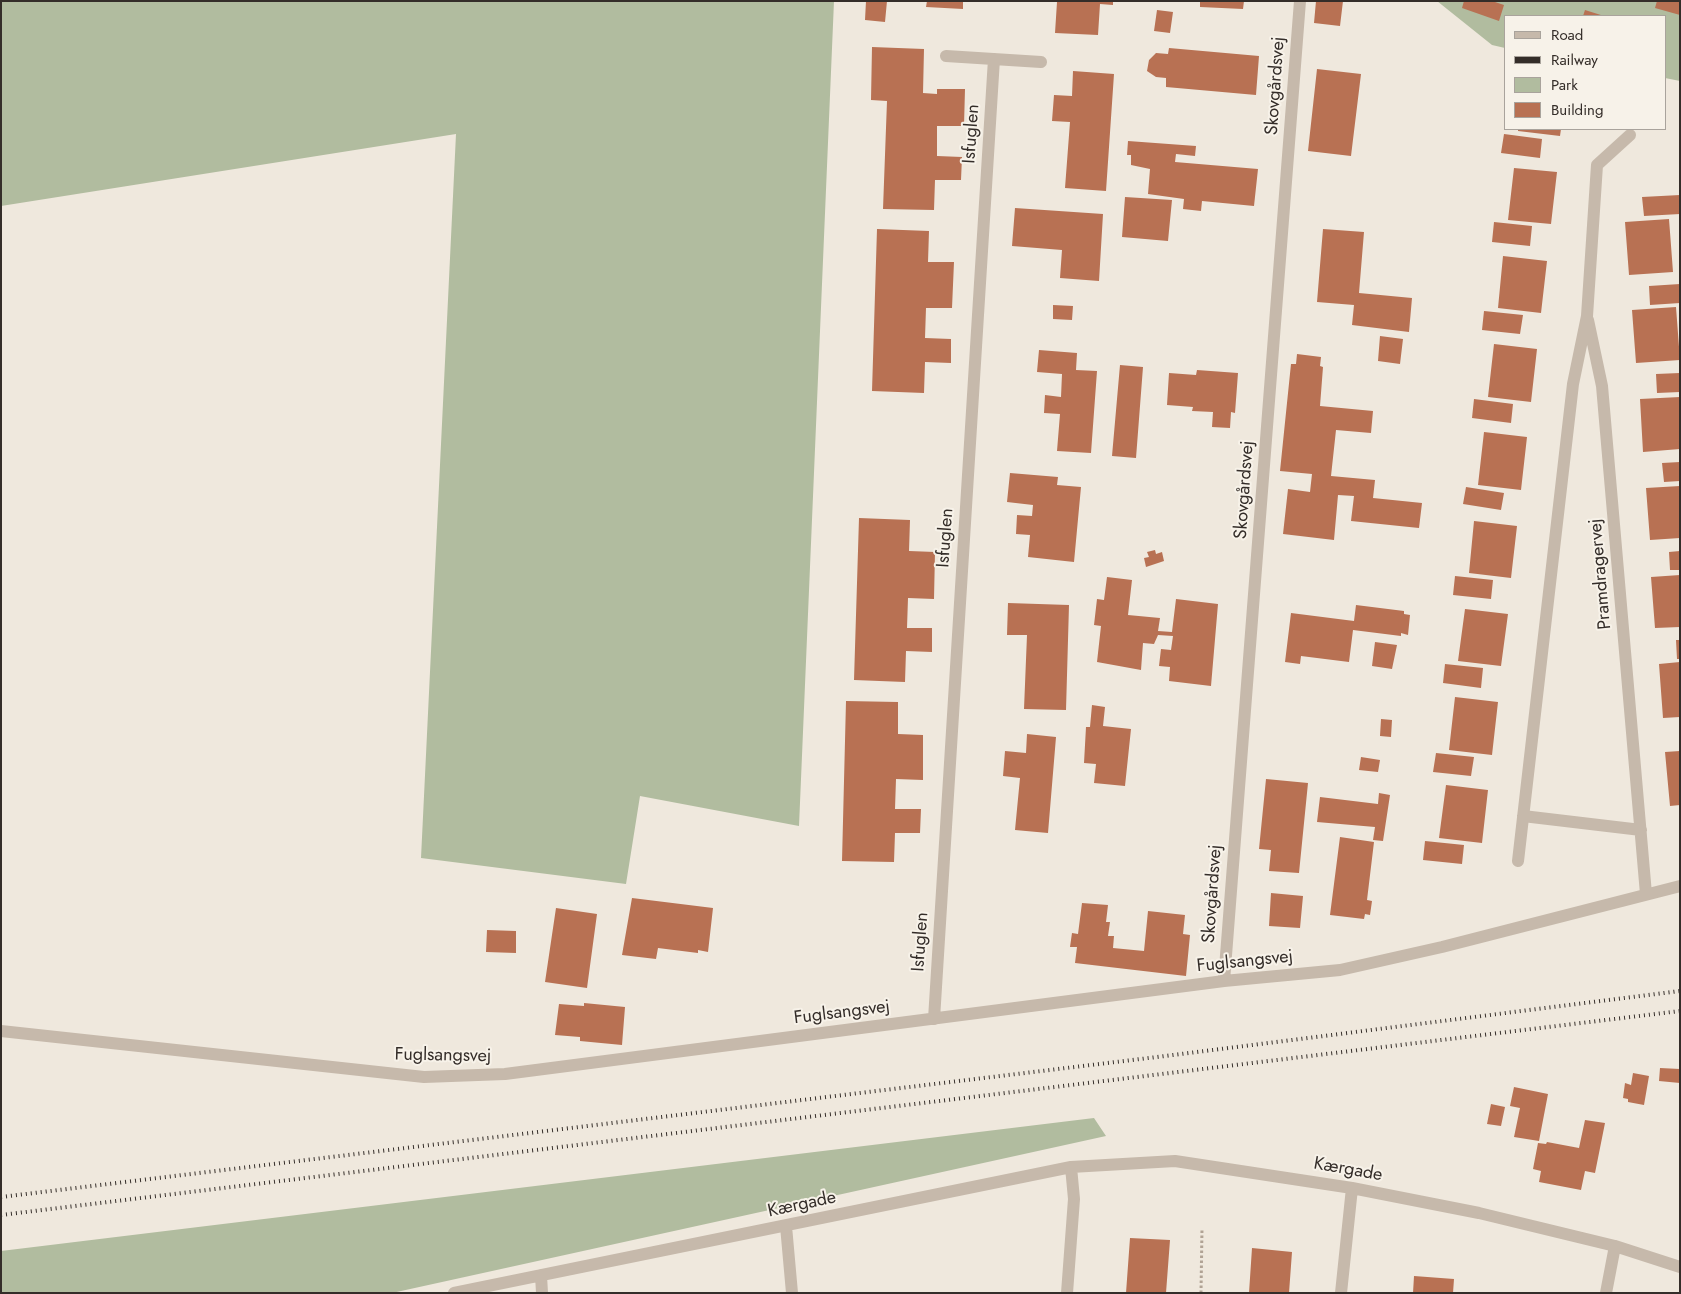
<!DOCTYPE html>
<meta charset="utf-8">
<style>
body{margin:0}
#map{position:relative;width:1681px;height:1294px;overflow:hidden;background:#efe8dd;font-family:Jost,sans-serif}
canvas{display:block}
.frame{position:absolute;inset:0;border:2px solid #342d29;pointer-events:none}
.legend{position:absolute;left:1504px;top:15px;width:162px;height:115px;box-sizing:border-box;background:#f7f2e9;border:1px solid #a9a39c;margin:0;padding:6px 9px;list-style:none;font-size:15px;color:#342d29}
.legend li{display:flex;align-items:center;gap:10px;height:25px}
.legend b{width:25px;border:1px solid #a9a39c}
</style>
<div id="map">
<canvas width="1681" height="1294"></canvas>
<div class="frame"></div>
<ul class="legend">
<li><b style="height:6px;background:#c6b9ab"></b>Road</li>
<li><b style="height:6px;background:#342d29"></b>Railway</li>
<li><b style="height:14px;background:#b1bc9f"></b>Park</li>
<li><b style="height:14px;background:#b87153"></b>Building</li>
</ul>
</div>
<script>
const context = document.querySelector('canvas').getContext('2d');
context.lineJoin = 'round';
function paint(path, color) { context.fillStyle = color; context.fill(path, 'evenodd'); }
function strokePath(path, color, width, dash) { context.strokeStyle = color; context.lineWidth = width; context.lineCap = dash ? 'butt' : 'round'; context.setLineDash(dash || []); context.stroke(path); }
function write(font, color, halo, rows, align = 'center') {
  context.font = font + ' Jost,sans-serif'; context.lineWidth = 4; context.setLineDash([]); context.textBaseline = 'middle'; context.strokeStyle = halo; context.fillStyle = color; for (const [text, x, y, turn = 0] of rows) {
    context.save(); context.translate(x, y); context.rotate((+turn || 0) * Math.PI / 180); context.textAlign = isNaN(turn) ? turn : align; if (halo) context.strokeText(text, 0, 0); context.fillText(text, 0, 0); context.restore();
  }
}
paint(new Path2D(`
 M 1,1 L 834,1 L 799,826 L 640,796 L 626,884 L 421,858 L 456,134 L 1,206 Z
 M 1437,1 L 1680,1 L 1680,81 L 1665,78 L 1665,16 L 1505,16 L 1505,48 L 1492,45 Z
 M 1094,1118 L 1106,1136 L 392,1293 L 1,1293 L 1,1251 Z`), '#b1bc9f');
paint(new Path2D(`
 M 866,1 L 887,1 L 885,22 L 865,20 Z
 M 927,1 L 963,1 L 963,9 L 926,7 Z
 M 1067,1 L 1113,1 L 1113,5 L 1100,4 L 1098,35 L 1055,33 L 1057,2 Z
 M 1200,1 L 1244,1 L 1243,9 L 1200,7 Z
 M 1316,1 L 1343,1 L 1340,26 L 1314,23 Z
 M 1464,1 L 1492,1 L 1504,5 L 1499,21 L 1462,8 Z
 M 1657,1 L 1680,1 L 1680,15 L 1655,8 Z
 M 1157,10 L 1173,12 L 1170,33 L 1154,31 Z
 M 1585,10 L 1604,16 L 1583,16 Z
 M 872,47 L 924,49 L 923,93 L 937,94 L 937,89 L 965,89 L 964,126 L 937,126 L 937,156 L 962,157 L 961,180 L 935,180 L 934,210 L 883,209 L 887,101 L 871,100 Z
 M 1169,48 L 1259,56 L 1256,95 L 1166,87 L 1166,78 L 1156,77 L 1147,71 L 1149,60 L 1156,53 L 1168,54 Z
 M 1317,69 L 1361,74 L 1351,156 L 1308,151 Z
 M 1073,71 L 1114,74 L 1106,191 L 1065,188 L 1070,122 L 1052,121 L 1054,95 L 1072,96 Z
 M 1518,129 L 1561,129 L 1560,136 L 1518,131 Z
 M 1504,134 L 1542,139 L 1540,158 L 1501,153 Z
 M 1128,141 L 1196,146 L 1195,156 L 1176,154 L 1175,162 L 1258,169 L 1254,206 L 1202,201 L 1201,211 L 1183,209 L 1184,199 L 1148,194 L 1150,169 L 1131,165 L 1131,155 L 1127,155 Z
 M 1514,168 L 1557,172 L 1551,224 L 1508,220 Z
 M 1680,195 L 1680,214 L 1644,216 L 1642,197 Z
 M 1125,197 L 1172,200 L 1168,241 L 1122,237 Z
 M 1015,208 L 1103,214 L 1099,281 L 1060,278 L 1062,250 L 1012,246 Z
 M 1669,219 L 1673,272 L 1629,275 L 1625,222 Z
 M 1494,222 L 1532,226 L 1530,246 L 1492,242 Z
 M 877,229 L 929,231 L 928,262 L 954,262 L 952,308 L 926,308 L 925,338 L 951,339 L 951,363 L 925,362 L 924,393 L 872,391 Z
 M 1323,229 L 1364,232 L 1359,293 L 1412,298 L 1409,332 L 1352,325 L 1354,305 L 1317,302 Z
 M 1503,256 L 1547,261 L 1541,313 L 1498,308 Z
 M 1680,284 L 1680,303 L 1650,305 L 1649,286 Z
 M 1053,305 L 1073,306 L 1072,320 L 1053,319 Z
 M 1676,307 L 1680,360 L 1636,363 L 1632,310 Z
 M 1484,311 L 1523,315 L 1520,334 L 1482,330 Z
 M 1380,336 L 1403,339 L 1400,364 L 1378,361 Z
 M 1494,344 L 1537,349 L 1531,402 L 1488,397 Z
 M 1039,350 L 1077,353 L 1076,370 L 1097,371 L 1091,453 L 1057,451 L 1060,414 L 1044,413 L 1045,395 L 1061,397 L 1062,374 L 1037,372 Z
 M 1297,354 L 1321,357 L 1320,366 L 1323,367 L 1320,406 L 1373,411 L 1371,433 L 1336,430 L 1331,476 L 1375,480 L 1373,498 L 1422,503 L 1419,528 L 1351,521 L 1354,496 L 1338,495 L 1334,540 L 1283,534 L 1288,489 L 1310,492 L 1312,474 L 1280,471 L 1291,364 L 1296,364 Z
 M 1120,365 L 1143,367 L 1136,458 L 1112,456 Z
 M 1197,370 L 1238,373 L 1235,413 L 1231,412 L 1230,428 L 1212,427 L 1213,412 L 1192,411 L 1193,407 L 1167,405 L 1169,373 L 1196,375 Z
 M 1680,373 L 1680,392 L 1657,393 L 1656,374 Z
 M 1680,397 L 1680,449 L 1643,452 L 1640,399 Z
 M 1474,399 L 1513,404 L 1511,423 L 1472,418 Z
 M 1484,432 L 1527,437 L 1521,490 L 1478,485 Z
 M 1680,462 L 1680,481 L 1664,482 L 1662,463 Z
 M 1010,473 L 1058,477 L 1057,485 L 1081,487 L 1074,562 L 1028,557 L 1030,535 L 1016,534 L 1017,515 L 1032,516 L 1033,505 L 1007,502 Z
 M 1680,486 L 1680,538 L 1650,540 L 1646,488 Z
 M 1466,487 L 1504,493 L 1501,510 L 1463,504 Z
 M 859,518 L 910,520 L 909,551 L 935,552 L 934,599 L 908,598 L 907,628 L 932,628 L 932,652 L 906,651 L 905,682 L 854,680 Z
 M 1474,521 L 1517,526 L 1511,578 L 1469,573 Z
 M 1155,550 L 1156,554 L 1162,552 L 1164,561 L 1146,567 L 1144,558 L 1149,557 L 1147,552 Z
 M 1680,551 L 1680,570 L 1670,570 L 1669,552 Z
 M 1680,575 L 1680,627 L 1655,628 L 1651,577 Z
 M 1455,576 L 1493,580 L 1491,599 L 1453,595 Z
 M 1107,577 L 1132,580 L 1128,615 L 1160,618 L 1158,631 L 1172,632 L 1176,599 L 1218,604 L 1211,686 L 1169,681 L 1170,667 L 1159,666 L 1161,649 L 1171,650 L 1173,636 L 1158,635 L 1154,644 L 1143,643 L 1141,670 L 1097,662 L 1101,626 L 1094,625 L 1097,599 L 1104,600 Z
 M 1008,603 L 1069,605 L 1066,710 L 1024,709 L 1027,635 L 1007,635 Z
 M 1356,605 L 1404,611 L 1404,614 L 1410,615 L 1408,635 L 1401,633 L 1401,636 L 1353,630 L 1349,662 L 1301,656 L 1300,664 L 1285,662 L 1291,613 L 1354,621 Z
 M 1465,609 L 1508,614 L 1501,666 L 1458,661 Z
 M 1676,640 L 1680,640 L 1680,659 L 1677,659 Z
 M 1375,642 L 1397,645 L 1392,669 L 1372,666 Z
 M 1680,662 L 1680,717 L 1663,718 L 1659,664 Z
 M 1445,664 L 1483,668 L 1481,688 L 1443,683 Z
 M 1455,697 L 1498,702 L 1492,755 L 1449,750 Z
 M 846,701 L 898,702 L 898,734 L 923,735 L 923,780 L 896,779 L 895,809 L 921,809 L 920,833 L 895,833 L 894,862 L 842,861 Z
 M 1092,705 L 1105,707 L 1103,726 L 1131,729 L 1125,786 L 1094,783 L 1096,764 L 1084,763 L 1086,727 L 1090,727 Z
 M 1381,719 L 1392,720 L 1391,737 L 1380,736 Z
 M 1027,734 L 1056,737 L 1048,833 L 1015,830 L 1020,778 L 1003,776 L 1005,751 L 1026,753 Z
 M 1680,751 L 1680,805 L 1670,806 L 1665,752 Z
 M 1436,753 L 1474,757 L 1471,776 L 1433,772 Z
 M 1361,757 L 1380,760 L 1378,772 L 1359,770 Z
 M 1266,779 L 1308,783 L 1299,873 L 1269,871 L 1271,850 L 1259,849 Z
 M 1446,785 L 1488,790 L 1482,843 L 1439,838 Z
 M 1379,793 L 1390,795 L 1383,841 L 1373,840 L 1375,827 L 1317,822 L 1320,797 L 1378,804 Z
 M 1340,837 L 1374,842 L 1367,900 L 1372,901 L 1370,915 L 1365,914 L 1364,919 L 1330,915 Z
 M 1425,841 L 1464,845 L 1462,864 L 1423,860 Z
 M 1271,893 L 1303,896 L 1300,928 L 1269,926 Z
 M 632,898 L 713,908 L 708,952 L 698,950 L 698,953 L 658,948 L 656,959 L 622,955 Z
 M 1082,903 L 1108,905 L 1106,922 L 1110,922 L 1108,936 L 1114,936 L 1113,948 L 1144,951 L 1148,911 L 1185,915 L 1183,934 L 1190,935 L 1186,976 L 1075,963 L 1077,947 L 1070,947 L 1072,933 L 1078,934 Z
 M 556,908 L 597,914 L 587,988 L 545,982 Z
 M 487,930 L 516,931 L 516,953 L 486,952 Z
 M 584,1003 L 625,1007 L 622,1045 L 580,1041 L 580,1037 L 555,1035 L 559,1004 L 584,1006 Z
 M 1660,1068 L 1680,1069 L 1680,1083 L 1659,1081 Z
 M 1633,1073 L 1649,1076 L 1644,1105 L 1628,1102 L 1628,1099 L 1623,1098 L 1625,1083 L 1631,1085 Z
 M 1514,1087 L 1548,1094 L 1539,1141 L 1514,1137 L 1520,1108 L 1510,1106 Z
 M 1491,1104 L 1505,1107 L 1501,1126 L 1487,1124 Z
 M 1585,1120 L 1605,1123 L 1595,1173 L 1585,1171 L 1581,1190 L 1539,1182 L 1541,1171 L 1533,1169 L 1538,1143 L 1546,1144 L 1547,1142 L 1579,1148 Z
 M 1130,1238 L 1170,1240 L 1166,1293 L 1126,1293 Z
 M 1252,1248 L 1292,1252 L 1289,1293 L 1249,1293 Z
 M 1414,1276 L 1454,1279 L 1453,1293 L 1413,1293 Z`), '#b87153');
strokePath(new Path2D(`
 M 1201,1293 L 1202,1228`), '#b1a395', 3, [2.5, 2.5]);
strokePath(new Path2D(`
 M 946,56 L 1041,62
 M 1588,320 L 1602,386 L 1646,894
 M 1523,816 L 1641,830
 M 1518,861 L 1573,384 L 1587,316 L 1597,165 L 1630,135
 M 1224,981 L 1300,1
 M 934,1019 L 994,59
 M 1,1031 L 424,1077 L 505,1074 L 1224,981 L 1340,970 L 1442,947 L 1680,886
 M 786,1226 L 792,1293
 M 541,1275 L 542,1293
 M 454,1293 L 1071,1167 L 1175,1161 L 1352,1188 L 1479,1213 L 1615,1246 L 1680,1267
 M 1067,1293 L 1074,1199 L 1071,1167
 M 1341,1293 L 1352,1188
 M 1606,1293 L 1615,1246`), '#c6b9ab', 12);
strokePath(new Path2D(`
 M 1,1197 L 1157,1057 L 1680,991
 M 1,1215 L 1680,1011`), '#342d29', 4, [1, 4]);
write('18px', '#342d29', '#f7f2e9', [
 ["Skovgårdsvej",1276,86,-86],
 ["Isfuglen",972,134,-86],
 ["Skovgårdsvej",1245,490,-86],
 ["Isfuglen",946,538,-86],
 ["Pramdragervej",1601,574,-95],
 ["Skovgårdsvej",1213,894,-86],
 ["Isfuglen",921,942,-86],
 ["Fuglsangsvej",1245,962,-6],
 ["Fuglsangsvej",842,1013,-7],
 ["Fuglsangsvej",443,1056,1],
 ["Kærgade",1348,1170,10],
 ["Kærgade",802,1205,-12]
]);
</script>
